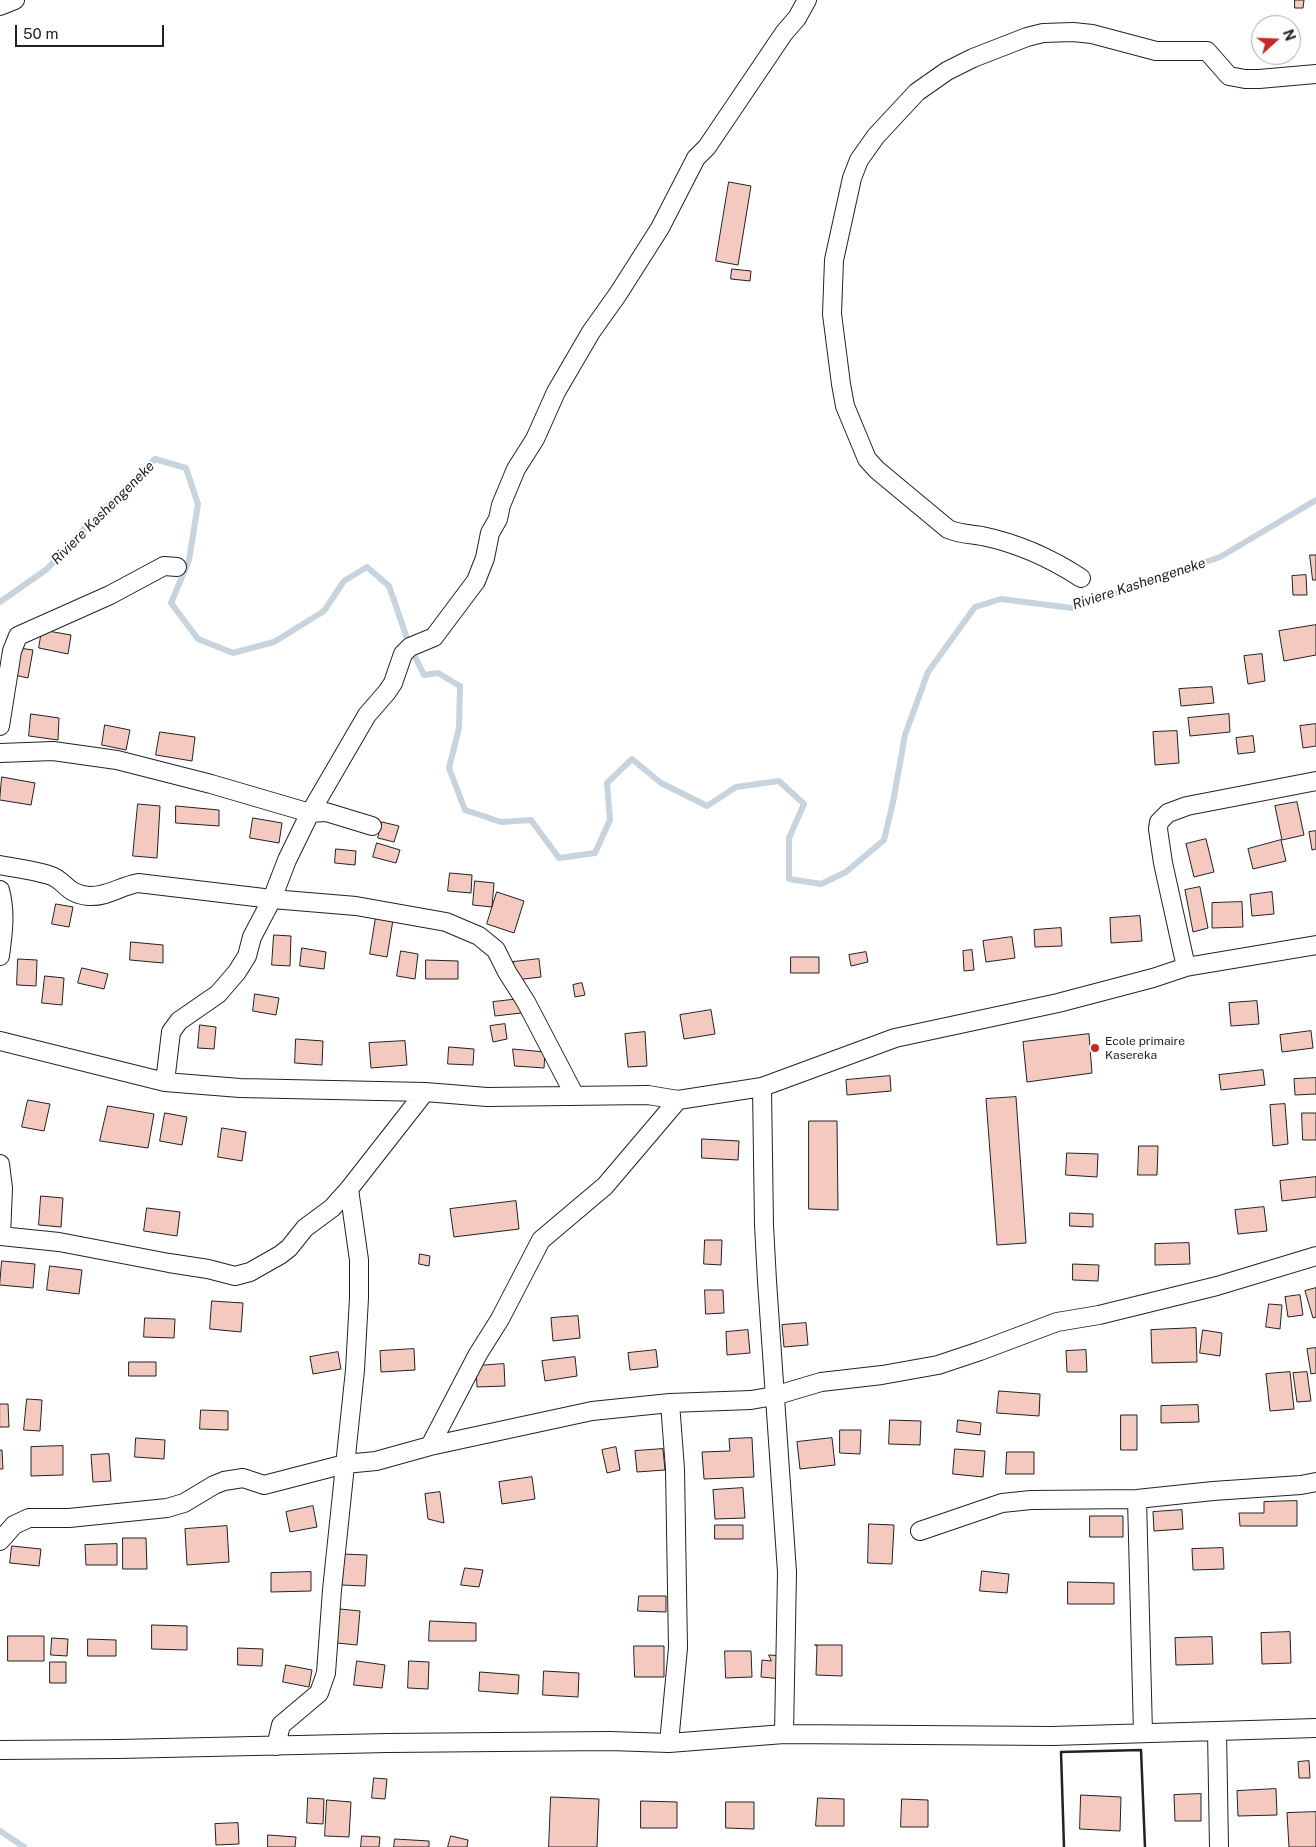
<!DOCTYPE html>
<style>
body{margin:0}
#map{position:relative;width:1316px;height:1847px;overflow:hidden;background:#fff;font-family:"Public Sans",sans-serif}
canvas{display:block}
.north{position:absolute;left:1251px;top:15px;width:50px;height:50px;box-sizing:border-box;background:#fff;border:1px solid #a7a7a7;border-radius:50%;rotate:70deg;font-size:14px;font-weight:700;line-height:20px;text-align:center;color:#222}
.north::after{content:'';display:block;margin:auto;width:18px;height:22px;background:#c62828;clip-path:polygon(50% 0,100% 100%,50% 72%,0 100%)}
.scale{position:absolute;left:15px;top:25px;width:149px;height:22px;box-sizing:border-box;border:2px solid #222;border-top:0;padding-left:6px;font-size:15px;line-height:18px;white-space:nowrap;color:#222;-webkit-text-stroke:4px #fff;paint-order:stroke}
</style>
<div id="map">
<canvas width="1316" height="1847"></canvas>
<div class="north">N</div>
<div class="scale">50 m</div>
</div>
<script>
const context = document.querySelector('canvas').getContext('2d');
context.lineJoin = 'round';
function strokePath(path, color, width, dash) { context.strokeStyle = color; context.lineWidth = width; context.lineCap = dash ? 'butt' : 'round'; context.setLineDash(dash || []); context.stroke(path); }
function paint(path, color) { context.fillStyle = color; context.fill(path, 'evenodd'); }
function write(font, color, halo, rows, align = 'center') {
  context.font = font + ' "Public Sans",sans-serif'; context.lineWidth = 4; context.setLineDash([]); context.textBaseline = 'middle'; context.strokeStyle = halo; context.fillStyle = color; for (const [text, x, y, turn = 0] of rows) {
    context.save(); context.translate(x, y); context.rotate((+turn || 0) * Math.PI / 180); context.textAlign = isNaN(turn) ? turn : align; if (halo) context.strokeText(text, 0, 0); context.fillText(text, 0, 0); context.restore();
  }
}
strokePath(new Path2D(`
 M 0,602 L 47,569 L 82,531 L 155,459 L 186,468 L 198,504 L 189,560 L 171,603 L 198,639 L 233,653 L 274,642 L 324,611 L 344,581 L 367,567 L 389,586 L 410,647 L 424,675 L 438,673 L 460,686 L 459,728 L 449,768 L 465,810 L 501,822 L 531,820 L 559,858 L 595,853 L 610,820 L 607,783 L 632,759 L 661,783 L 707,806 L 736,787 L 779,781 L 804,804 L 789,838 L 789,879 L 821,884 L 846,872 L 884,840 L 893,802 L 905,735 L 928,672 L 975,607 L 1001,599 L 1072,608 L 1220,557 L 1316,500
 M 0,1831 L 24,1847`), '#c7d3dd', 6);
const building = new Path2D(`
 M 1295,0 L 1304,0 L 1303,8 L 1295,8 Z
 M 729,182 L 751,186 L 738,265 L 716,261 Z
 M 732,269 L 751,271 L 750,281 L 731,279 Z
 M 1310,555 L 1316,555 L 1316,580 L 1313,580 Z
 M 1306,575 L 1307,595 L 1293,595 L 1292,576 Z
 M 1316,625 L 1316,655 L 1284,661 L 1279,631 Z
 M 42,630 L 71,635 L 68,654 L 39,648 Z
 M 19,648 L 33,650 L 28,678 L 14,675 Z
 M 1262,654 L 1265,681 L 1248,684 L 1244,656 Z
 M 1212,687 L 1214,703 L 1181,706 L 1179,689 Z
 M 31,714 L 59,718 L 58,740 L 29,736 Z
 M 1229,714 L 1230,732 L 1190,736 L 1188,718 Z
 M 1316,724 L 1316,746 L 1303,748 L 1300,726 Z
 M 105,725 L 130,730 L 126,750 L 102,745 Z
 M 1177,731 L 1179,763 L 1155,765 L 1153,732 Z
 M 160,732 L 195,737 L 192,761 L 156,755 Z
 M 1253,736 L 1255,752 L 1238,754 L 1236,738 Z
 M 2,777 L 35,783 L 31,805 L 0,800 Z
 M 1297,802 L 1304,835 L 1282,840 L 1275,806 Z
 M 138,804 L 160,806 L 157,858 L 133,856 Z
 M 176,806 L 219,810 L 219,826 L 176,823 Z
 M 253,818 L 282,823 L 279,843 L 250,838 Z
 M 382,822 L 399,826 L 394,842 L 378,838 Z
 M 1316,831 L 1316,849 L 1312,850 L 1309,832 Z
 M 1206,839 L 1214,872 L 1194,877 L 1186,844 Z
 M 1281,840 L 1286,861 L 1253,869 L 1248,849 Z
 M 377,843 L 400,850 L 396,863 L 373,857 Z
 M 336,849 L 356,851 L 355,865 L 335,863 Z
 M 450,873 L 472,875 L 471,893 L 448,891 Z
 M 475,881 L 494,883 L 492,907 L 473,905 Z
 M 1200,887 L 1208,928 L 1193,932 L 1185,890 Z
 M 497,892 L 524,901 L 514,933 L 487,924 Z
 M 1272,892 L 1274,914 L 1252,916 L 1250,895 Z
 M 1242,902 L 1243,927 L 1212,928 L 1212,903 Z
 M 56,904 L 73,907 L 69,927 L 52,924 Z
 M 1140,916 L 1142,941 L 1111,943 L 1110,918 Z
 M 376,917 L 393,920 L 387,957 L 370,954 Z
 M 1061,928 L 1062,946 L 1035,947 L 1034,930 Z
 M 274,935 L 291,936 L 290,966 L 272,965 Z
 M 1012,937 L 1015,958 L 986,962 L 983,941 Z
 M 131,942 L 163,945 L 163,963 L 130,960 Z
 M 302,948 L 326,952 L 324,969 L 300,966 Z
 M 972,950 L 974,970 L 964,971 L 963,951 Z
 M 401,951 L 418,954 L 415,979 L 397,976 Z
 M 866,952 L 868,962 L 851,966 L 849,955 Z
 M 791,957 L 819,957 L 819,973 L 791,973 Z
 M 18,959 L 37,960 L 36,986 L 17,985 Z
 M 539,959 L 541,977 L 515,980 L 513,962 Z
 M 426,960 L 458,961 L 458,979 L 426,979 Z
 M 82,968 L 108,974 L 104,989 L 78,983 Z
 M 45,976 L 64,978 L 62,1005 L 42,1003 Z
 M 582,983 L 585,995 L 575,997 L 573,985 Z
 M 255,994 L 279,998 L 276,1015 L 253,1011 Z
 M 520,999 L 521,1013 L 495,1016 L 493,1002 Z
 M 1257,1001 L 1259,1024 L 1231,1026 L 1229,1003 Z
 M 711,1010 L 715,1034 L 684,1039 L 680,1015 Z
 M 505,1024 L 507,1039 L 493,1042 L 490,1026 Z
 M 200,1025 L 216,1027 L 214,1049 L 198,1048 Z
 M 1311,1031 L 1313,1048 L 1282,1052 L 1280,1035 Z
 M 645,1032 L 647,1066 L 628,1067 L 625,1034 Z
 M 1089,1034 L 1092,1073 L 1027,1082 L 1023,1042 Z
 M 296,1039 L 323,1041 L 322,1065 L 295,1063 Z
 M 405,1041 L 407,1065 L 371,1068 L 369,1043 Z
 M 449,1047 L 474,1049 L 473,1065 L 448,1064 Z
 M 513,1049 L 545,1052 L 544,1068 L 515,1066 Z
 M 1263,1070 L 1265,1085 L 1221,1090 L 1219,1075 Z
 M 890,1076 L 891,1091 L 847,1095 L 846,1080 Z
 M 1316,1078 L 1316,1094 L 1295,1095 L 1294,1079 Z
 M 1016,1097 L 1026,1243 L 997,1245 L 986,1099 Z
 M 28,1100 L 50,1104 L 44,1131 L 22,1127 Z
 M 1285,1104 L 1288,1144 L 1273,1146 L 1270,1105 Z
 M 108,1106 L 154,1114 L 148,1148 L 100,1141 Z
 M 165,1113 L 187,1117 L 182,1145 L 160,1141 Z
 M 1302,1113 L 1316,1113 L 1316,1140 L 1303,1140 Z
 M 809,1121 L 837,1121 L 838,1210 L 809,1209 Z
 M 222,1128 L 246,1132 L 242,1161 L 218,1157 Z
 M 702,1139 L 739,1141 L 738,1160 L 702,1158 Z
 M 1139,1146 L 1158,1146 L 1157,1175 L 1138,1175 Z
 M 1067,1153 L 1098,1154 L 1097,1177 L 1066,1175 Z
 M 1316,1177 L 1316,1197 L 1282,1201 L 1280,1181 Z
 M 41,1196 L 63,1198 L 61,1227 L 39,1225 Z
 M 516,1201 L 519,1229 L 454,1237 L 450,1209 Z
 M 1264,1207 L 1267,1231 L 1238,1234 L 1235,1210 Z
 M 147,1208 L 180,1212 L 177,1236 L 144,1231 Z
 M 1070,1213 L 1093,1214 L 1093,1227 L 1070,1226 Z
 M 705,1240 L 722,1240 L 721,1265 L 704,1264 Z
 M 1189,1243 L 1190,1264 L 1155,1265 L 1155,1244 Z
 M 420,1254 L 430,1256 L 429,1266 L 419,1264 Z
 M 2,1261 L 35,1264 L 33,1288 L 0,1285 Z
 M 1073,1264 L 1099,1265 L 1098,1281 L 1073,1280 Z
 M 50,1266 L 82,1270 L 79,1294 L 47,1290 Z
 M 1316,1288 L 1316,1317 L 1313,1318 L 1305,1291 Z
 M 705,1290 L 723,1290 L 724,1313 L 706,1314 Z
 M 1300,1295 L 1303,1315 L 1288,1317 L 1285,1297 Z
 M 212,1301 L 243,1303 L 241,1332 L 210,1329 Z
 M 1269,1304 L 1282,1305 L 1280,1329 L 1266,1327 Z
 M 578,1316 L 580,1338 L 553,1341 L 551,1318 Z
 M 145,1318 L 175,1319 L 174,1338 L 144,1337 Z
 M 806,1323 L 808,1345 L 784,1347 L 782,1325 Z
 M 1196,1328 L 1197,1362 L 1152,1363 L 1151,1330 Z
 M 748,1330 L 750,1353 L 727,1355 L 726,1332 Z
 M 1203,1330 L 1222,1333 L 1220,1356 L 1200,1353 Z
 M 1316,1348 L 1316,1373 L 1311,1374 L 1307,1349 Z
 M 414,1349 L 415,1370 L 381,1372 L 380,1351 Z
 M 656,1350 L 658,1367 L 630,1370 L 628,1353 Z
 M 1086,1350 L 1087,1372 L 1067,1372 L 1066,1351 Z
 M 338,1352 L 341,1369 L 313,1374 L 310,1357 Z
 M 575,1357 L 577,1376 L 545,1381 L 542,1361 Z
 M 129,1362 L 156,1362 L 156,1376 L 129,1376 Z
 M 504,1364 L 505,1386 L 477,1387 L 476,1366 Z
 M 1290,1372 L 1294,1409 L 1270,1411 L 1266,1374 Z
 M 1307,1372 L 1311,1401 L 1297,1402 L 1293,1373 Z
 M 999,1391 L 1040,1394 L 1039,1416 L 997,1413 Z
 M 27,1399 L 42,1400 L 40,1431 L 24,1430 Z
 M 0,1404 L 8,1404 L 9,1427 L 0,1427 Z
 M 1198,1405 L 1199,1422 L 1161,1423 L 1161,1406 Z
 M 201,1410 L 228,1411 L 228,1430 L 200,1429 Z
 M 1121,1415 L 1137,1415 L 1137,1450 L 1121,1450 Z
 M 890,1420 L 921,1421 L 920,1445 L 889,1444 Z
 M 958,1420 L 981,1423 L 980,1435 L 957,1432 Z
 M 840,1430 L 861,1430 L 860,1454 L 840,1453 Z
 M 136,1438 L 165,1440 L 164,1459 L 135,1457 Z
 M 752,1438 L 754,1477 L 704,1479 L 702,1452 L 730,1451 L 729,1439 Z
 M 832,1438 L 835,1465 L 800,1469 L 797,1442 Z
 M 63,1446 L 63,1475 L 31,1476 L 31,1447 Z
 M 616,1447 L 620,1470 L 607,1473 L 602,1450 Z
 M 663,1449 L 665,1470 L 637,1472 L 635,1451 Z
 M 955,1449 L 985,1451 L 983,1477 L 953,1474 Z
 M 0,1450 L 2,1450 L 3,1469 L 0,1469 Z
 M 1007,1452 L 1034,1452 L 1034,1474 L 1006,1474 Z
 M 109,1454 L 111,1481 L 93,1482 L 91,1455 Z
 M 532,1477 L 535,1499 L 502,1504 L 499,1482 Z
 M 743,1488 L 745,1518 L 715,1519 L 713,1490 Z
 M 440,1492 L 444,1523 L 428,1519 L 425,1494 Z
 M 1297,1501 L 1297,1526 L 1240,1526 L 1239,1513 L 1264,1513 L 1264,1502 Z
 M 313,1506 L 317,1527 L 290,1532 L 286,1512 Z
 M 1182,1510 L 1183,1529 L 1154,1531 L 1153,1512 Z
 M 1090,1516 L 1123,1516 L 1123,1537 L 1090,1537 Z
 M 869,1524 L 894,1525 L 892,1564 L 868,1563 Z
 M 715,1525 L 743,1525 L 743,1539 L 715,1539 Z
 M 227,1526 L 229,1562 L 187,1565 L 185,1529 Z
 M 123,1538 L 146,1538 L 147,1569 L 123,1569 Z
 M 117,1544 L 117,1565 L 86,1565 L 85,1545 Z
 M 12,1546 L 41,1549 L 39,1566 L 10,1563 Z
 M 1223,1548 L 1224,1569 L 1193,1570 L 1192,1549 Z
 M 343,1554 L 367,1555 L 365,1586 L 341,1585 Z
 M 465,1568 L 483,1570 L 479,1587 L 461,1585 Z
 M 982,1571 L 1009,1574 L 1007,1593 L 980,1591 Z
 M 311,1572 L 311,1591 L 271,1592 L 271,1573 Z
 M 1068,1582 L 1114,1583 L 1114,1604 L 1068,1604 Z
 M 639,1596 L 666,1596 L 666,1612 L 638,1611 Z
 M 340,1609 L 360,1611 L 357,1645 L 337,1643 Z
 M 430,1621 L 476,1623 L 476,1641 L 429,1641 Z
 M 152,1625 L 187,1626 L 187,1650 L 152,1649 Z
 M 1290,1632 L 1291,1663 L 1262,1664 L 1261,1633 Z
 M 8,1636 L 44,1636 L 44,1661 L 8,1661 Z
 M 1212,1637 L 1213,1664 L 1176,1665 L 1175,1638 Z
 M 52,1638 L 68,1639 L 67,1656 L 51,1655 Z
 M 88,1639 L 116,1640 L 116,1656 L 88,1656 Z
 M 815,1645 L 842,1645 L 842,1676 L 816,1675 L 817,1646 Z
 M 634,1646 L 664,1646 L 664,1677 L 635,1677 Z
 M 238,1648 L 263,1649 L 262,1666 L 238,1665 Z
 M 725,1651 L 751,1651 L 752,1677 L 726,1678 Z
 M 769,1655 L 785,1656 L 783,1679 L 761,1677 L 762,1660 L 771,1661 Z
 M 357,1661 L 385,1665 L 382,1688 L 354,1685 Z
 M 409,1661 L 429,1662 L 428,1689 L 408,1688 Z
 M 50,1662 L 66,1662 L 66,1683 L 50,1683 Z
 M 286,1665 L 312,1670 L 309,1687 L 283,1682 Z
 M 544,1671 L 579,1673 L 578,1697 L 543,1695 Z
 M 480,1672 L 519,1675 L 518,1694 L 479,1691 Z
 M 1309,1761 L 1310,1778 L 1299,1778 L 1298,1762 Z
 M 374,1778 L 387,1779 L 385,1799 L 372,1798 Z
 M 1276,1789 L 1277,1815 L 1238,1816 L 1237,1791 Z
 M 1201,1794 L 1201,1821 L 1175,1821 L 1174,1795 Z
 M 1081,1795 L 1121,1797 L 1120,1831 L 1080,1829 Z
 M 551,1797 L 599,1799 L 597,1847 L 549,1847 Z
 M 308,1798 L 324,1799 L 323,1824 L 307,1823 Z
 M 818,1798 L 844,1799 L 844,1826 L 816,1826 Z
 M 902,1799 L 928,1800 L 928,1827 L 901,1827 Z
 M 327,1800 L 351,1802 L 349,1837 L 325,1836 Z
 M 641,1801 L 677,1802 L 677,1828 L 641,1828 Z
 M 726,1802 L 754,1802 L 754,1829 L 726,1828 Z
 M 1316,1812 L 1316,1847 L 1289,1847 L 1287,1813 Z
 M 238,1823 L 239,1844 L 216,1845 L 215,1824 Z
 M 268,1835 L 296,1837 L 295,1847 L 268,1847 Z
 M 362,1836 L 380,1837 L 379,1847 L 361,1847 Z
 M 451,1836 L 468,1840 L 467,1847 L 448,1847 Z
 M 395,1839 L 429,1841 L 429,1847 L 394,1847 Z`);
paint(building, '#f3c9c0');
strokePath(building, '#222', 1);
const street = new Path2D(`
 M 0,6 L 15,0
 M 1081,578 C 1052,559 1016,543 982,536 C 970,534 959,534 948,529 L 877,470 L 867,459 L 845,406 L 841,384 L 832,314 L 834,260 L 852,178 L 859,160 L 876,136 L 917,92 L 947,71 L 973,58 L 1027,37 L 1043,33 L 1073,32 L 1092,34 L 1156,51 L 1207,51 L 1229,76 L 1245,79 L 1259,79 L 1316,74
 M 0,726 L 12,651 L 18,636 L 110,595 L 164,566 L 177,567
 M 0,753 L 53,751 L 117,760 L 211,784 L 310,813 L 326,812 L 372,826
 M 0,865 C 16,868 33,870 49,875 C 66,880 65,894 89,896 C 107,897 121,886 138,883 L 272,899 L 356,906 L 446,922 L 479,936 L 496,950 L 507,972 L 526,1002 L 575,1096
 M 0,890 C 6,912 3,934 0,956
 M 1186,967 L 1163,863 L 1158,829 L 1159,822 L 1168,813 L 1187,806 L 1316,781
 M 0,1041 L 165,1082 L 240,1088 L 425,1092 L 487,1097 L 648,1095 L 678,1100 L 762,1087 L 895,1038 L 1058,1003 L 1153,978 L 1186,967 L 1316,945
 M 165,1082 L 171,1032 L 179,1021 L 218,994 L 237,972 L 247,956 L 252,937 L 272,899 L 287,860 L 310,813 L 367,715 L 387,692 L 393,683 L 403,654 L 410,647 L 434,637 L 476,581 L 485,558 L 490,533 L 498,519 L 501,505 L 516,469 L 535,439 L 556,392 L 591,332 L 618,294 L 660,228 L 696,158 L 707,147 L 784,33 L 797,18 L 807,0
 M 762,1087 L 764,1225 L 767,1281 L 787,1572 L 784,1734
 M 0,1164 L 3,1188 L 1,1236
 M 0,1236 L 59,1242 L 169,1263 L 208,1269 L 235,1276 L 250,1272 L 280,1255 L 289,1248 L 305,1228 L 332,1208 L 349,1189 L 425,1092
 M 430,1446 L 478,1354 L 500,1319 L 541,1240 L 605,1186 L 678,1100
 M 1137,1499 L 1143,1733
 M 920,1531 L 1002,1503 L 1031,1500 L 1137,1499 L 1213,1491 L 1301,1485 L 1316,1482
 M 0,1541 L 14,1525 L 29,1518 L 69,1518 L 167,1508 L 184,1503 L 214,1485 L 224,1481 L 243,1478 L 264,1485 L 345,1464 L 376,1461 L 430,1446 L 592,1411 L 670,1403 L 751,1400 L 774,1396 L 821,1382 L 882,1375 L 938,1365 L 980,1351 L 1057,1322 L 1099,1315 L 1217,1286 L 1316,1256
 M 1217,1731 L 1219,1847
 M 669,1743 L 678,1648 L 675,1469 L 670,1403
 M 276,1746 L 281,1725 L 319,1693 L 326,1673 L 332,1590 L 355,1370 L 359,1298 L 359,1260 L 349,1189
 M 0,1750 L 119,1749 L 388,1743 L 610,1741 L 669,1743 L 784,1734 L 1052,1736 L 1316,1728`);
strokePath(street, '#222', 20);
strokePath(street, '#fff', 18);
strokePath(new Path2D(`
 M 1064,1847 L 1061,1752 L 1141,1750 L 1145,1847`), '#222', 2.5);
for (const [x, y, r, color] of [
 [1095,1048,5,"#c62828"]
]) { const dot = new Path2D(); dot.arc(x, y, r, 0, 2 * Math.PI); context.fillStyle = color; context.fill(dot); strokePath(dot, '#fff', 2); }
write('12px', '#222', '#fff', [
 ["Ecole primaire",1105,1041],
 ["Kasereka",1105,1055]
], 'left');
write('italic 14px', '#222', '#fff', [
 ["Riviere Kashengeneke",103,513,-45],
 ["Riviere Kashengeneke",1139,584,-18]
]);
</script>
